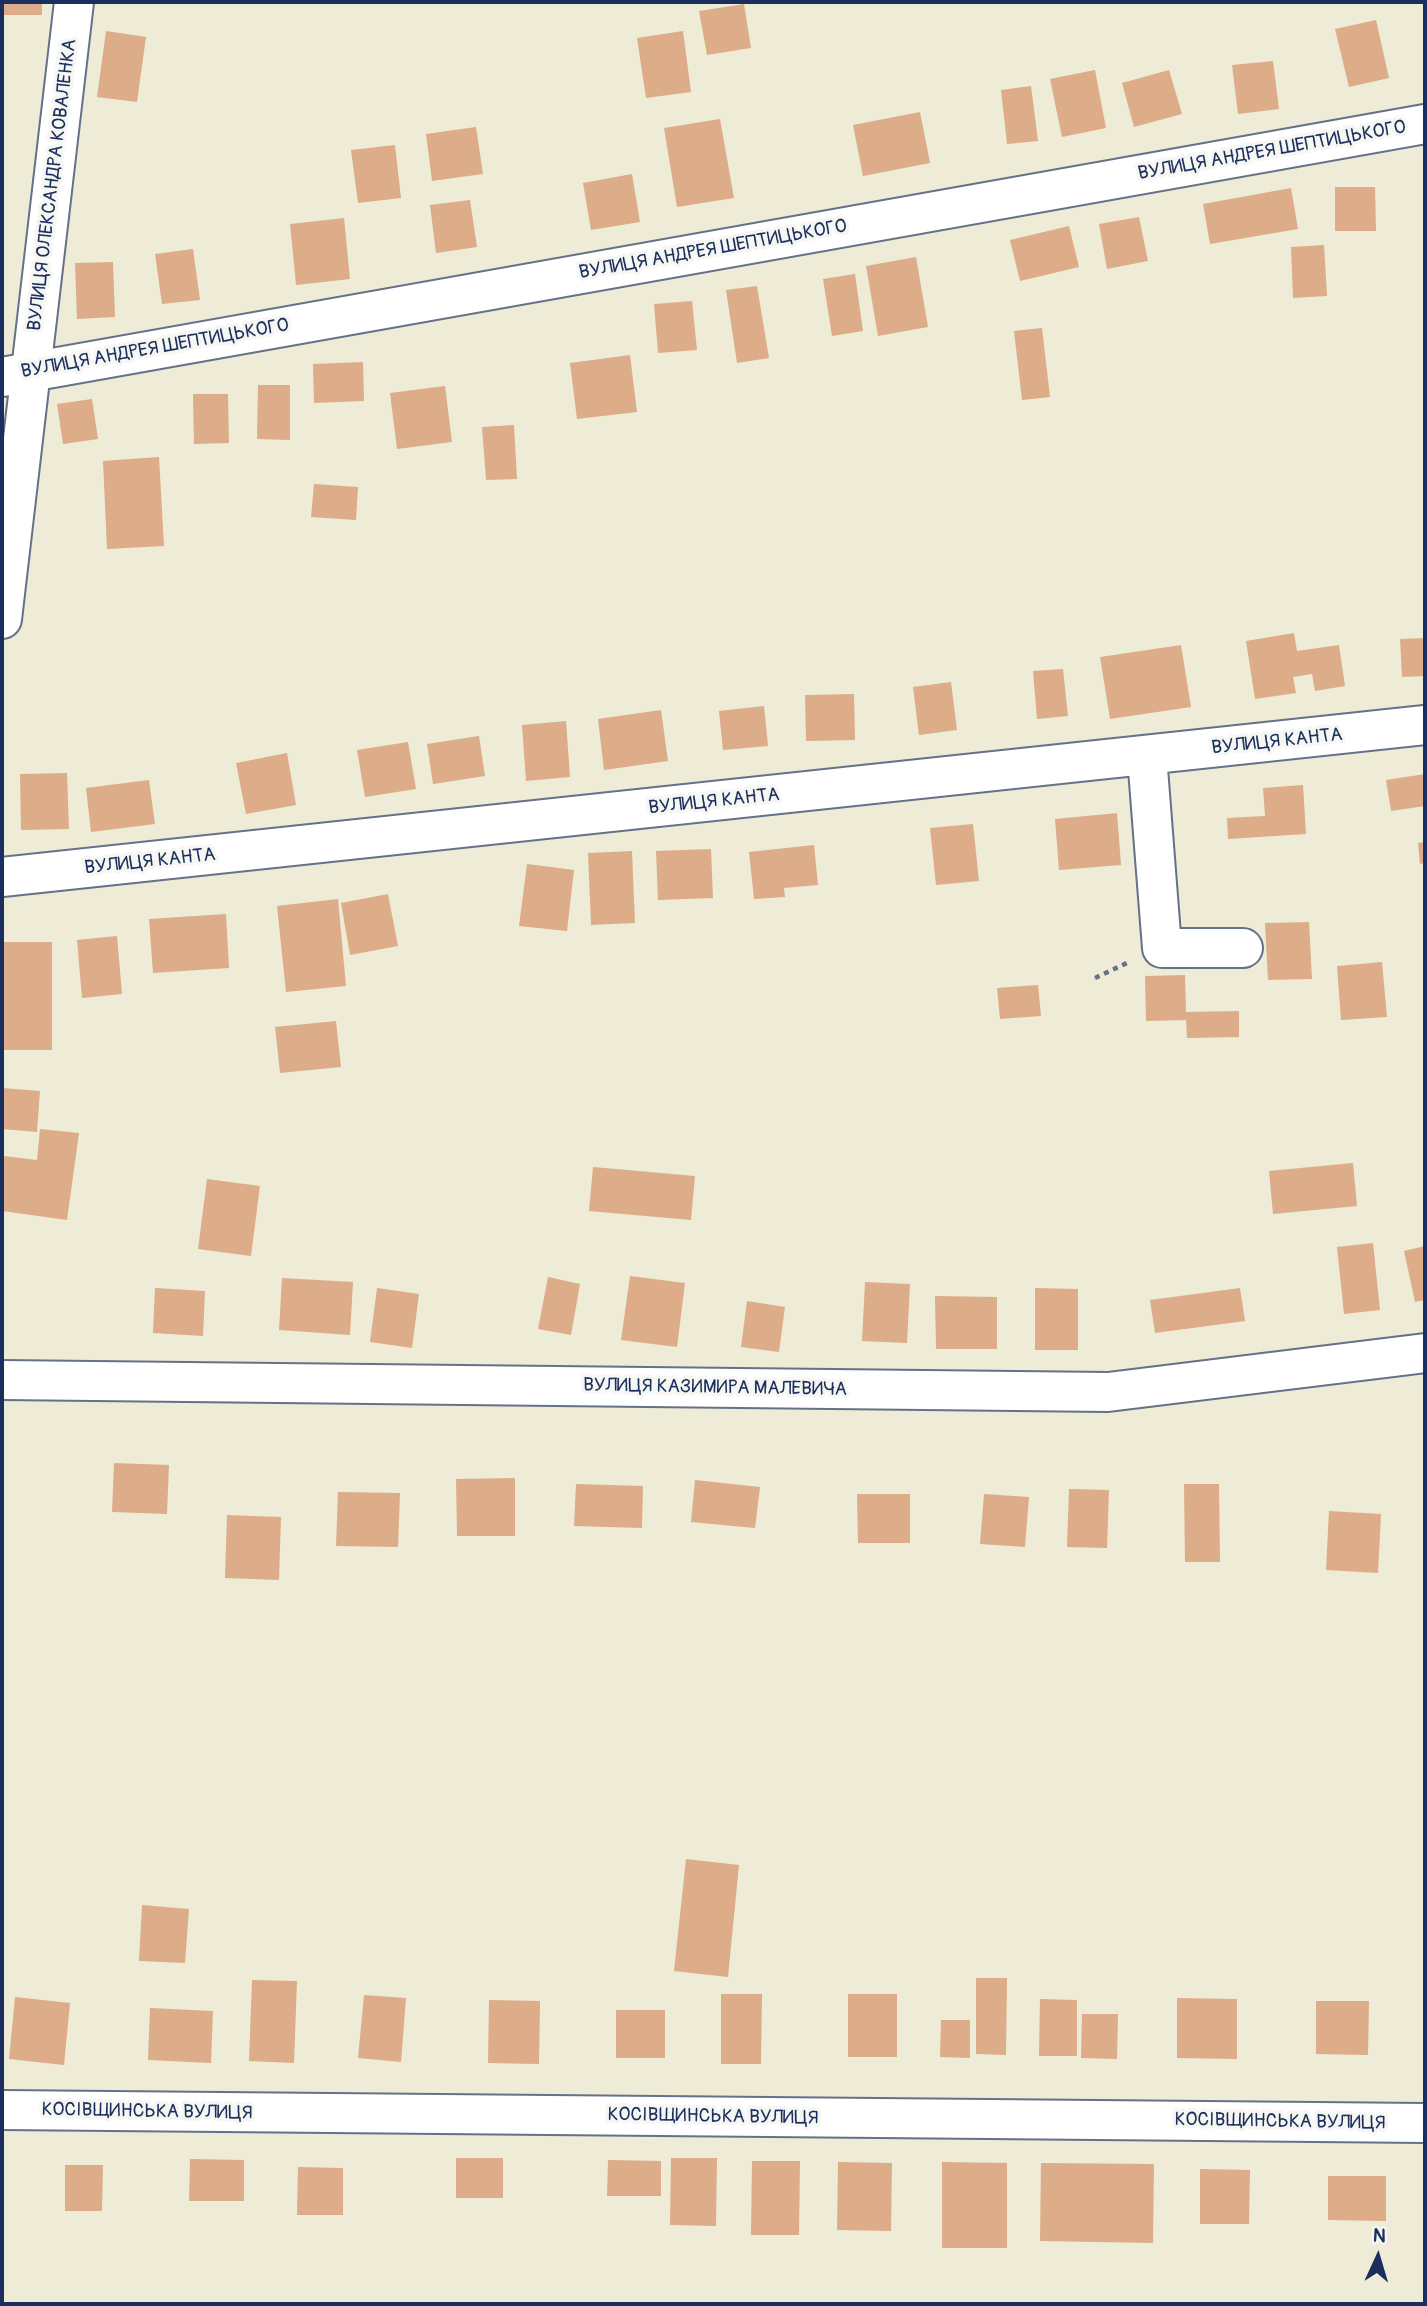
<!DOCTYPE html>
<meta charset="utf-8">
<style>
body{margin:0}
#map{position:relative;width:1427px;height:2306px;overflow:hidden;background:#eeebd7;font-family:Pangolin,sans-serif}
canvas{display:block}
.frame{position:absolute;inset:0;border:4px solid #1b2f5e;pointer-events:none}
.north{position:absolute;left:1343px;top:2222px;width:70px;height:70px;-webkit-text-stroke:5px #f6f6f2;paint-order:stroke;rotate:4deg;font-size:19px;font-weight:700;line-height:28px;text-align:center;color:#1b2f5e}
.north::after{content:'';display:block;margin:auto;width:24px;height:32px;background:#1b2f5e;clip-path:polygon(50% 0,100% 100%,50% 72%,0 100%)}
</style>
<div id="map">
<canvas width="1427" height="2306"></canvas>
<div class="frame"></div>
<div class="north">N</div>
</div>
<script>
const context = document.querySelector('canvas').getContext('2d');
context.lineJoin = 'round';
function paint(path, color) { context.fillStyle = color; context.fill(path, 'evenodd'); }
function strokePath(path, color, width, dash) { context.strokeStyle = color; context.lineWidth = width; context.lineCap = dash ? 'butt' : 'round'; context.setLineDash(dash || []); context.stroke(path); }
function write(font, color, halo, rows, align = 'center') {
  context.font = font + ' Pangolin,sans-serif'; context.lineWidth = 7; context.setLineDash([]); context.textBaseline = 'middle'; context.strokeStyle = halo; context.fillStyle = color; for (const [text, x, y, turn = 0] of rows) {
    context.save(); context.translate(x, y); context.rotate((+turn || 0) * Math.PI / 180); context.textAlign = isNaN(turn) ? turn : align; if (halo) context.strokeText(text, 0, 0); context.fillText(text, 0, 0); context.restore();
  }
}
paint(new Path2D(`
 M 2,2 L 42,2 L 42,15 L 2,15 Z
 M 744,4 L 751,48 L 707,55 L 699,11 Z
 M 1376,20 L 1389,78 L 1349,87 L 1335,29 Z
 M 106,31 L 146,37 L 137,102 L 97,97 Z
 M 683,31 L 691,92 L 646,98 L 637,38 Z
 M 1273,61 L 1279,109 L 1238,114 L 1232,65 Z
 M 1095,70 L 1106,128 L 1062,137 L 1050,79 Z
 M 1169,70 L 1182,114 L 1134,127 L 1122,83 Z
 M 1031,86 L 1038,141 L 1007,144 L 1001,90 Z
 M 920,112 L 930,163 L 863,176 L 853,125 Z
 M 720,119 L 734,198 L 677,207 L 664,128 Z
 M 476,127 L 483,174 L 432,181 L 426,134 Z
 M 395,145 L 401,198 L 358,203 L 351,150 Z
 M 632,174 L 640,222 L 591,230 L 583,183 Z
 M 1335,187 L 1375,187 L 1376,231 L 1335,231 Z
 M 1291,188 L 1298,229 L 1210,244 L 1203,204 Z
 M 470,200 L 477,247 L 436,253 L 430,205 Z
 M 1139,217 L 1148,261 L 1107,269 L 1099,224 Z
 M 344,218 L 350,279 L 296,285 L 290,224 Z
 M 1069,226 L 1079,267 L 1020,281 L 1010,240 Z
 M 1324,245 L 1327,296 L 1293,298 L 1291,247 Z
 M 193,249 L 200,300 L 162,304 L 155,254 Z
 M 916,257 L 928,327 L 878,336 L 866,266 Z
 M 113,262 L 115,317 L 77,319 L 75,263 Z
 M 855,274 L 863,331 L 832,336 L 823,279 Z
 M 757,286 L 769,358 L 737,363 L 726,290 Z
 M 692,301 L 697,350 L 658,353 L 654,304 Z
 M 1042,328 L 1050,397 L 1022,400 L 1014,331 Z
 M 630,355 L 637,412 L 577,419 L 570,363 Z
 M 363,362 L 364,401 L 314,403 L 313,364 Z
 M 258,385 L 290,385 L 290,440 L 257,439 Z
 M 445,386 L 452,442 L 397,449 L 390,393 Z
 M 193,394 L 228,394 L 229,443 L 194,444 Z
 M 92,399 L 98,439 L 63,444 L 57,404 Z
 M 514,425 L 517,479 L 486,480 L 482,427 Z
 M 159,457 L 164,546 L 107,549 L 103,461 Z
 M 314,484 L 358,487 L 356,520 L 311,517 Z
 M 1294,633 L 1297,651 L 1339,645 L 1345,686 L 1315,691 L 1312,674 L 1293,677 L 1296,693 L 1255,699 L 1246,641 Z
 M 1425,638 L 1425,676 L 1402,677 L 1400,639 Z
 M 1181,645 L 1191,707 L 1110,719 L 1100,657 Z
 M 1063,669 L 1068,716 L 1037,719 L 1033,671 Z
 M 951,682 L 957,730 L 919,735 L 913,687 Z
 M 854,694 L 855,740 L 806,741 L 805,695 Z
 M 764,706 L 768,746 L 723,750 L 719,711 Z
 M 661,710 L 668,761 L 604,770 L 598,719 Z
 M 566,721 L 570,777 L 526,781 L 522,725 Z
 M 479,736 L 485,776 L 433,784 L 427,744 Z
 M 408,742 L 416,789 L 365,797 L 357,750 Z
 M 287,753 L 296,805 L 246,814 L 236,763 Z
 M 67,773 L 69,829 L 21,830 L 20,774 Z
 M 1425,774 L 1425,806 L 1391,811 L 1386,780 Z
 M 149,780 L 155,824 L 91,832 L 86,788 Z
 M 1303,785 L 1306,834 L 1228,839 L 1227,818 L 1265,816 L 1263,788 Z
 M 1117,813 L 1121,865 L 1059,870 L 1055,819 Z
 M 973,824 L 979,881 L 936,885 L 930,828 Z
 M 1425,842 L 1425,863 L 1420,864 L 1418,843 Z
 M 814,845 L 818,885 L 784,888 L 785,897 L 754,899 L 749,852 Z
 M 711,849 L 713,898 L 658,900 L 656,851 Z
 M 632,851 L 635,923 L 591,925 L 588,853 Z
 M 527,864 L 574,870 L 567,931 L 519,926 Z
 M 388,894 L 398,946 L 350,955 L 341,903 Z
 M 338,899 L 346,986 L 286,992 L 277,906 Z
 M 226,914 L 229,968 L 153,973 L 149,919 Z
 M 1309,922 L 1312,979 L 1268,980 L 1265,923 Z
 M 117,936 L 122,994 L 82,998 L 77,940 Z
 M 2,942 L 52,942 L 52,1050 L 2,1050 Z
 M 1382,962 L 1387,1017 L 1341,1020 L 1337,966 Z
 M 1185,975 L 1186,1012 L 1239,1011 L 1239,1037 L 1187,1038 L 1186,1020 L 1146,1021 L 1145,976 Z
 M 1038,985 L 1041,1016 L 1000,1019 L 997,988 Z
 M 336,1021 L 341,1067 L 280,1073 L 275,1027 Z
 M 2,1088 L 40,1091 L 37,1132 L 2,1129 Z
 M 40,1129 L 79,1133 L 67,1220 L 2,1211 L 4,1156 L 37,1160 Z
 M 1353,1163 L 1357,1206 L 1273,1214 L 1269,1171 Z
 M 593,1167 L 695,1176 L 691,1220 L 589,1211 Z
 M 207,1179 L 260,1186 L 251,1256 L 198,1249 Z
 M 1373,1243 L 1380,1310 L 1344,1314 L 1337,1247 Z
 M 1425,1246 L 1425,1300 L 1415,1302 L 1404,1251 Z
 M 630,1276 L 685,1283 L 677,1347 L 621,1340 Z
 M 548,1277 L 580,1284 L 571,1335 L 538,1329 Z
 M 282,1278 L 353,1282 L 350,1335 L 279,1330 Z
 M 865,1282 L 910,1284 L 907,1343 L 862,1341 Z
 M 155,1288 L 205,1291 L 203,1336 L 153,1333 Z
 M 377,1288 L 419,1294 L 412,1348 L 370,1342 Z
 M 1035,1288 L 1078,1289 L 1078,1350 L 1035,1350 Z
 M 1240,1288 L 1245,1321 L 1155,1333 L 1150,1300 Z
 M 935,1296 L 997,1297 L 997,1349 L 936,1349 Z
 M 747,1301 L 785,1307 L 779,1352 L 741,1347 Z
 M 114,1463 L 169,1465 L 167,1514 L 112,1512 Z
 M 515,1478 L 515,1536 L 457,1536 L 456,1479 Z
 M 695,1480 L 760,1487 L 755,1528 L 691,1522 Z
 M 576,1484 L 643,1486 L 642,1528 L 574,1526 Z
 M 1184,1484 L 1219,1484 L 1220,1562 L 1185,1562 Z
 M 1069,1489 L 1109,1490 L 1107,1548 L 1067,1547 Z
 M 338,1492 L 400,1493 L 398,1547 L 336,1546 Z
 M 857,1494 L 910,1494 L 910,1543 L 858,1543 Z
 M 984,1494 L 1029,1497 L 1025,1547 L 980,1544 Z
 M 1329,1511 L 1381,1514 L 1378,1573 L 1326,1570 Z
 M 227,1515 L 281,1517 L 279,1580 L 225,1578 Z
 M 686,1859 L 739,1865 L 728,1977 L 674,1971 Z
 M 142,1905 L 189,1909 L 185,1963 L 139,1961 Z
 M 976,1978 L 1007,1978 L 1006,2055 L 976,2054 Z
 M 252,1980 L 297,1981 L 294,2063 L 249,2061 Z
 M 721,1994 L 762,1994 L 761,2064 L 721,2064 Z
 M 848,1994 L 897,1994 L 897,2057 L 848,2057 Z
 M 364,1995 L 406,1998 L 401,2062 L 358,2058 Z
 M 15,1997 L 70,2003 L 64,2065 L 9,2059 Z
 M 1177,1998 L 1237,1999 L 1237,2059 L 1177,2058 Z
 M 1040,1999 L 1077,2000 L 1077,2056 L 1039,2056 Z
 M 489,2000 L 540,2001 L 539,2064 L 488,2063 Z
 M 1316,2001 L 1369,2001 L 1368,2055 L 1316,2054 Z
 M 150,2008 L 213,2011 L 211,2063 L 148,2060 Z
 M 616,2010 L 665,2010 L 665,2058 L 616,2058 Z
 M 1082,2014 L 1118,2014 L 1117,2059 L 1081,2058 Z
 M 941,2020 L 970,2020 L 970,2058 L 940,2057 Z
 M 456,2158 L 503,2158 L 503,2198 L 456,2198 Z
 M 671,2158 L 717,2158 L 716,2226 L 670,2225 Z
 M 190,2159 L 244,2160 L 244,2201 L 189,2201 Z
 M 608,2160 L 661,2161 L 661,2196 L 607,2196 Z
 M 752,2161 L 800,2161 L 799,2235 L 751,2235 Z
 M 838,2162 L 892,2163 L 891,2231 L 837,2230 Z
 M 942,2162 L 1007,2163 L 1007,2248 L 942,2248 Z
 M 1041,2163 L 1154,2164 L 1153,2243 L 1040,2241 Z
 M 65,2165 L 103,2165 L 102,2211 L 65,2211 Z
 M 298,2167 L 343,2168 L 343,2215 L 297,2215 Z
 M 1200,2169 L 1250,2170 L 1249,2224 L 1200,2224 Z
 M 1328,2176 L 1386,2176 L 1386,2221 L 1328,2220 Z`), '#ddac88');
const minor = new Path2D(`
 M 2,377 L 1425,124
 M 2,619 L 74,2
 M 1147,756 L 1162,948 L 1243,948
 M 2,877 L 1425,725
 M 2,1380 L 1108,1392 L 1425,1353
 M 2,2110 L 1425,2123`);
strokePath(minor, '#657188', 42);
strokePath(new Path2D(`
 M 1095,978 L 1129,962`), '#657188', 4.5, [5, 5]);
strokePath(minor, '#fff', 38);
write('19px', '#1b2f5e', '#f6f6f2', [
 ["ВУЛИЦЯ АНДРЕЯ ШЕПТИЦЬКОГО",1272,151,-10],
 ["ВУЛИЦЯ ОЛЕКСАНДРА КОВАЛЕНКА",53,185,-83],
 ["ВУЛИЦЯ АНДРЕЯ ШЕПТИЦЬКОГО",713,250,-10],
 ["ВУЛИЦЯ АНДРЕЯ ШЕПТИЦЬКОГО",155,349,-10],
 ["ВУЛИЦЯ КАНТА",1277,742,-6],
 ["ВУЛИЦЯ КАНТА",714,802,-6],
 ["ВУЛИЦЯ КАНТА",150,862,-6],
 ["ВУЛИЦЯ КАЗИМИРА МАЛЕВИЧА",715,1388,1],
 ["КОСІВЩИНСЬКА ВУЛИЦЯ",147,2112,1],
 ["КОСІВЩИНСЬКА ВУЛИЦЯ",713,2117,1],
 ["КОСІВЩИНСЬКА ВУЛИЦЯ",1280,2122,1]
]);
</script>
